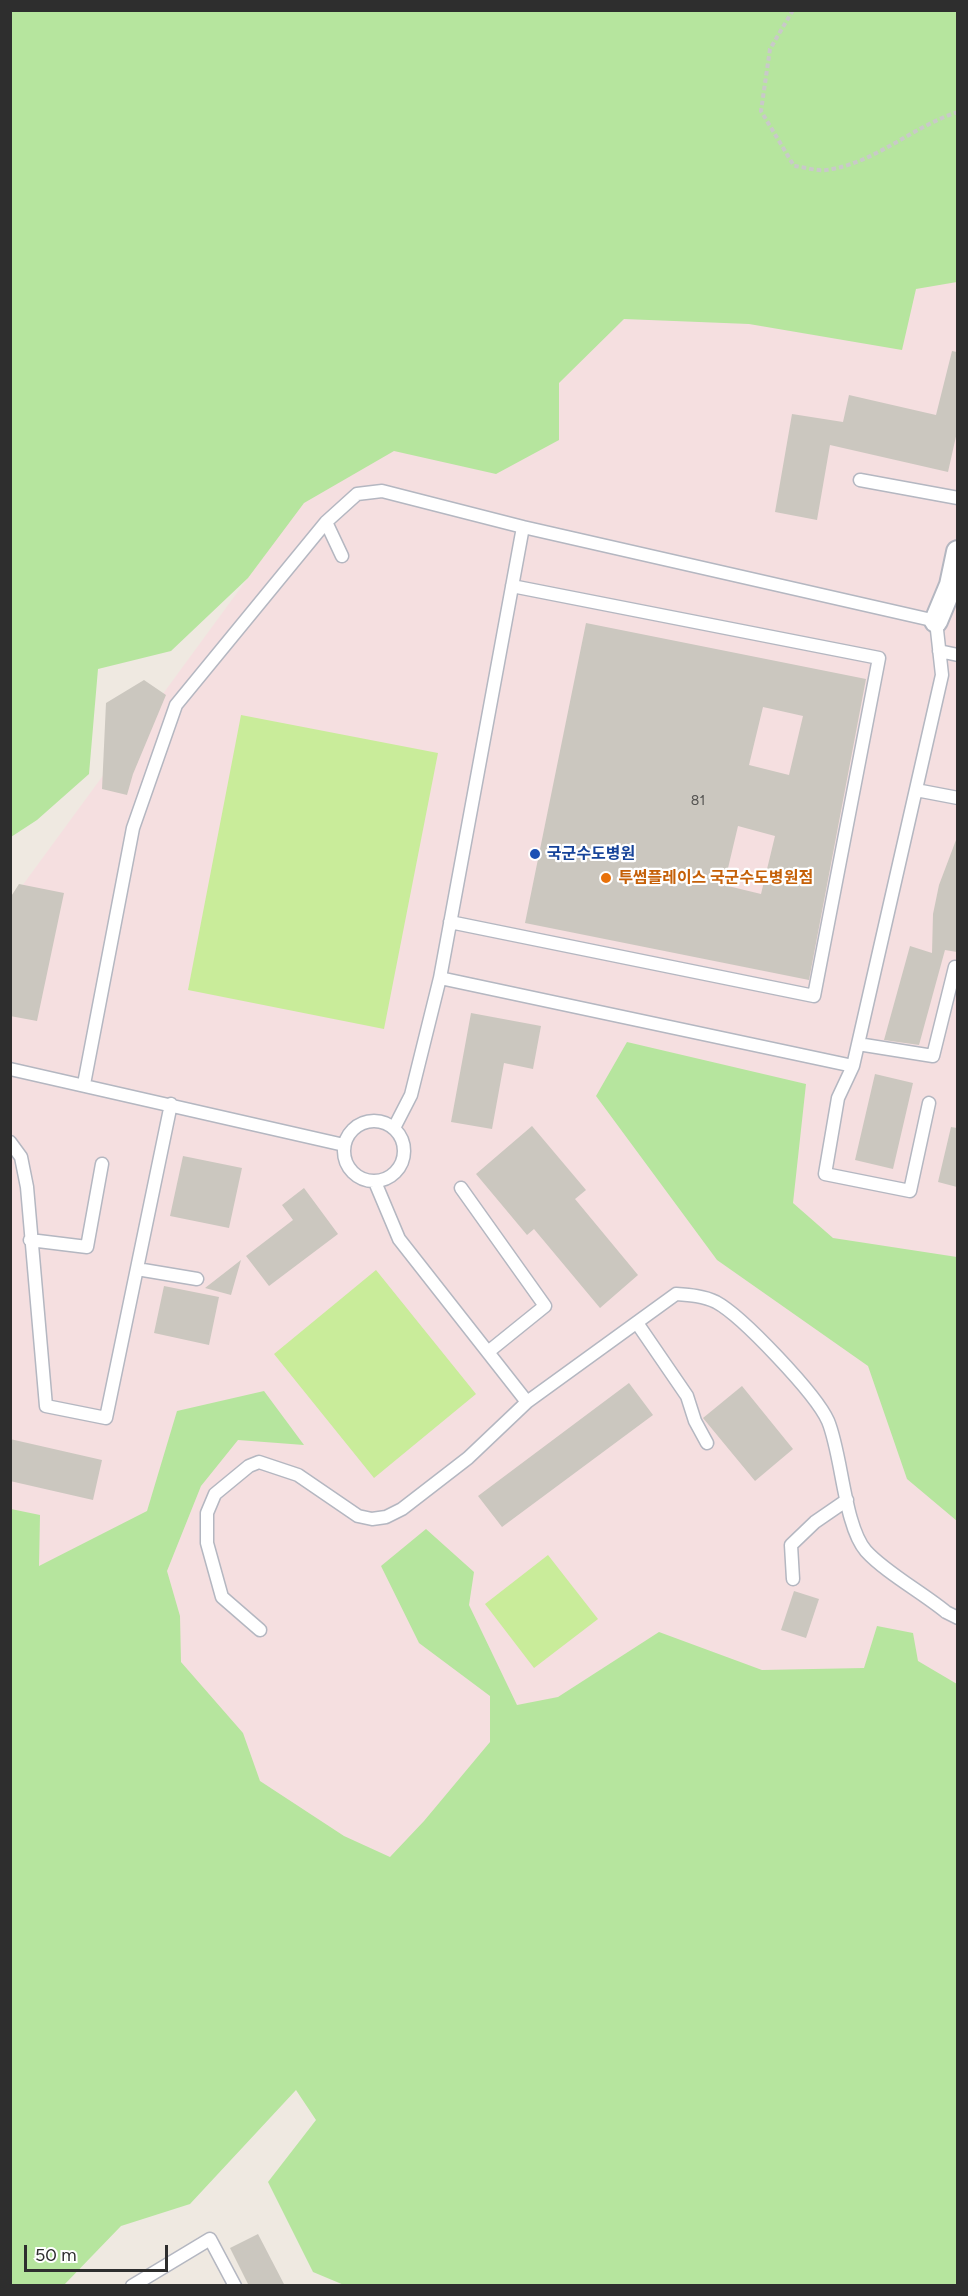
<!DOCTYPE html>
<meta charset="utf-8">
<style>
body{margin:0}
#map{position:relative;width:968px;height:2296px;overflow:hidden;background:#efe9e1;font-family:Figtree,sans-serif}
canvas{display:block}
.frame{position:absolute;inset:0;border:12px solid #2e2e2e;pointer-events:none}
.scale{position:absolute;left:24px;top:2245px;width:144px;height:27px;box-sizing:border-box;border:3px solid #2e2e2e;border-top:0;padding-left:8px;font-size:18px;line-height:21px;white-space:nowrap;color:#2e2e2e;-webkit-text-stroke:4px #fff;paint-order:stroke}
</style>
<div id="map">
<canvas width="968" height="2296"></canvas>
<div class="frame"></div>
<div class="scale">50 m</div>
</div>
<script>
const context = document.querySelector('canvas').getContext('2d');
context.lineJoin = 'round';
function paint(path, color) { context.fillStyle = color; context.fill(path, 'evenodd'); }
function strokePath(path, color, width, dash) { context.strokeStyle = color; context.lineWidth = width; context.lineCap = dash ? 'butt' : 'round'; context.setLineDash(dash || []); context.stroke(path); }
function write(font, color, halo, rows, align = 'center') {
  context.font = font + ' Figtree,"Noto Sans KR",sans-serif'; context.lineWidth = 4.5; context.setLineDash([]); context.textBaseline = 'middle'; context.strokeStyle = halo; context.fillStyle = color; for (const [text, x, y, turn = 0] of rows) {
    context.save(); context.translate(x, y); context.rotate((+turn || 0) * Math.PI / 180); context.textAlign = isNaN(turn) ? turn : align; if (halo) context.strokeText(text, 0, 0); context.fillText(text, 0, 0); context.restore();
  }
}
paint(new Path2D(`
 M 957,139 L 957,2046 L 11,1922 L 11,901 L 264,556 L 342,436 Z`), '#f5dfe0');
paint(new Path2D(`
 M 11,10 L 957,11 L 957,282 L 916,289 L 902,350 L 749,324 L 624,319 L 559,383 L 559,440 L 496,474 L 394,451 L 304,503 L 248,578 L 171,651 L 98,669 L 89,774 L 37,820 L 11,837 Z
 M 627,1042 L 806,1084 L 793,1203 L 833,1238 L 957,1257 L 957,1521 L 907,1479 L 868,1366 L 717,1260 L 596,1096 Z
 M 264,1391 L 304,1445 L 238,1440 L 201,1486 L 167,1571 L 180,1616 L 181,1662 L 243,1733 L 260,1781 L 344,1836 L 390,1857 L 424,1821 L 490,1742 L 490,1696 L 419,1643 L 381,1566 L 426,1529 L 474,1572 L 469,1605 L 517,1705 L 558,1697 L 659,1632 L 762,1670 L 864,1668 L 877,1626 L 913,1633 L 918,1661 L 957,1684 L 957,2285 L 344,2285 L 313,2272 L 268,2182 L 316,2120 L 296,2090 L 190,2204 L 121,2226 L 64,2285 L 11,2285 L 11,1509 L 40,1515 L 39,1566 L 147,1511 L 177,1411 Z`), '#b6e59e');
paint(new Path2D(`
 M 241,715 L 438,753 L 384,1029 L 188,990 Z
 M 376,1270 L 476,1394 L 374,1478 L 274,1354 Z
 M 548,1555 L 598,1619 L 534,1668 L 485,1604 Z`), '#c9ec9a');
paint(new Path2D(`
 M 952,351 L 957,352 L 957,432 L 948,472 L 830,445 L 817,520 L 775,512 L 792,414 L 843,422 L 849,395 L 936,415 Z
 M 586,623 L 866,679 L 809,980 L 525,923 ZM 763,707 L 803,716 L 789,775 L 749,765 ZM 738,826 L 775,836 L 761,894 L 724,885 Z
 M 144,680 L 166,695 L 133,774 L 127,795 L 102,789 L 106,703 Z
 M 956,840 L 957,952 L 945,950 L 919,1045 L 884,1040 L 910,946 L 932,953 L 933,914 L 939,885 Z
 M 19,884 L 64,893 L 37,1021 L 10,1016 L 10,898 Z
 M 471,1013 L 541,1026 L 533,1069 L 504,1063 L 492,1129 L 451,1122 Z
 M 875,1074 L 913,1083 L 893,1169 L 855,1160 Z
 M 532,1126 L 586,1190 L 575,1199 L 638,1275 L 600,1308 L 534,1229 L 527,1235 L 476,1174 Z
 M 951,1127 L 957,1128 L 957,1187 L 938,1182 Z
 M 183,1156 L 242,1168 L 229,1228 L 170,1216 Z
 M 304,1188 L 338,1234 L 269,1286 L 246,1256 L 293,1220 L 282,1205 Z
 M 241,1260 L 231,1295 L 205,1288 Z
 M 164,1286 L 219,1297 L 209,1345 L 154,1333 Z
 M 629,1383 L 653,1415 L 502,1527 L 478,1496 Z
 M 742,1386 L 793,1449 L 755,1481 L 703,1418 Z
 M 10,1439 L 102,1460 L 93,1500 L 10,1481 Z
 M 794,1591 L 819,1599 L 806,1638 L 781,1630 Z
 M 258,2234 L 285,2286 L 249,2286 L 230,2248 Z`), '#cbc7bf');
const service = new Path2D(`
 M 860,480 L 958,498
 M 326,522 L 342,556
 M 939,651 L 958,655
 M 916,790 L 958,798
 M 450,922 L 814,996 L 879,658 L 512,586
 M 858,1044 L 933,1056 L 955,967
 M 853,1066 L 838,1098 L 825,1174 L 910,1191 L 929,1103
 M 10,1069 L 344,1145
 M 84,1084 L 133,828 L 176,705 L 326,522 L 357,494 L 382,491 L 523,527
 M344 1151a30 30 0 1 1 60 0a30 30 0 1 1-60 0Z
 M 394,1128 L 411,1095 L 440,978 L 853,1066 L 942,675 L 936,621 L 523,527 L 440,978
 M 10,1142 L 21,1157 L 27,1187 L 46,1406 L 106,1418 L 171,1104
 M 375,1182 L 399,1239 L 527,1402 L 676,1294 C 690,1295 704,1296 716,1302 C 742,1316 816,1394 828,1421 C 842,1454 844,1526 866,1551 C 885,1572 923,1593 946,1612 L 958,1618
 M 461,1188 L 545,1306 L 488,1352
 M 30,1240 L 87,1247 L 102,1164
 M 137,1269 L 197,1279
 M 637,1323 L 687,1396 L 695,1421 L 707,1443
 M 793,1579 L 791,1545 L 815,1522 L 847,1500
 M 260,1630 L 222,1597 L 207,1543 L 207,1513 L 215,1494 L 249,1466 L 259,1462 L 298,1475 L 358,1516 L 372,1519 L 386,1517 L 402,1509 L 468,1458 L 527,1402
 M 132,2286 L 210,2239 L 235,2286`);
const minor = new Path2D(`
 M 936,621 L 951,585 L 958,552`);
strokePath(service, '#b4b7c1', 15);
strokePath(minor, '#b4b7c1', 26);
strokePath(new Path2D(`
 M 793,10 L 770,49 L 761,111 L 794,166 C 804,167 816,171 826,170 C 874,164 913,126 958,112`), '#c9c9c9', 4, [4.5, 3]);
strokePath(service, '#fff', 12);
strokePath(minor, '#fff', 22);
for (const [x, y, r, color] of [
 [535,854,6,"#1a4fb4"],
 [606,878,6,"#e8710a"]
]) { const dot = new Path2D(); dot.arc(x, y, r, 0, 2 * Math.PI); context.fillStyle = color; context.fill(dot); strokePath(dot, '#fff', 2); }
write('14px', '#555452', null, [
 ["81",698,801]
]);
write('bold 16px', '#164399', '#fff', [
 ["국군수도병원",547,854]
], 'left');
write('bold 16px', '#c56008', '#fff', [
 ["투썸플레이스 국군수도병원점",618,878]
], 'left');
</script>
